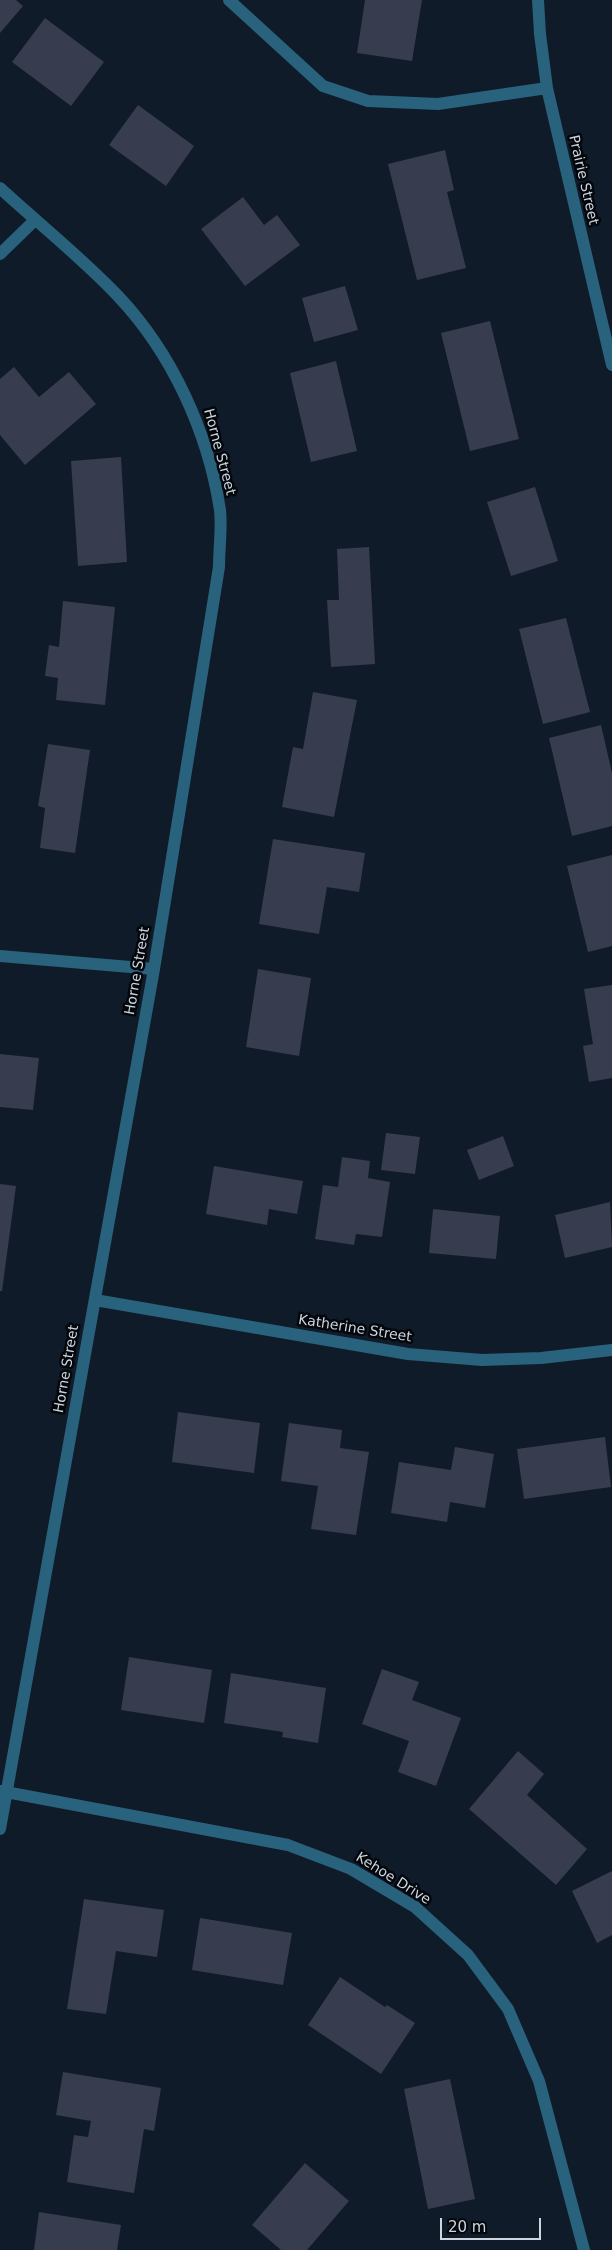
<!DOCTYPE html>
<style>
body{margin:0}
#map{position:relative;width:612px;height:2250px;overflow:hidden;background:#101b29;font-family:"DejaVu Sans",sans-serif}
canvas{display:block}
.scale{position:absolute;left:440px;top:2218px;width:101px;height:22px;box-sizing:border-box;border:2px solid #cdd5df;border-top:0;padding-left:6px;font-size:15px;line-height:18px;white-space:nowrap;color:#cdd5df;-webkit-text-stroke:4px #03060b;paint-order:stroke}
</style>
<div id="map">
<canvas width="612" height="2250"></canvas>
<div class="scale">20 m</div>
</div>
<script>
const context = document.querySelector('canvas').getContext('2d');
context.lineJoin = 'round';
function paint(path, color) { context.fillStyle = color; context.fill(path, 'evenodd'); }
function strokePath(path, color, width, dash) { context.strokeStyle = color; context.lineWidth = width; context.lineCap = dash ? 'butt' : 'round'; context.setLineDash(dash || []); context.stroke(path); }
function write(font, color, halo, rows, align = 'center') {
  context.font = font + ' "DejaVu Sans",sans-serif'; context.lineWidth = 5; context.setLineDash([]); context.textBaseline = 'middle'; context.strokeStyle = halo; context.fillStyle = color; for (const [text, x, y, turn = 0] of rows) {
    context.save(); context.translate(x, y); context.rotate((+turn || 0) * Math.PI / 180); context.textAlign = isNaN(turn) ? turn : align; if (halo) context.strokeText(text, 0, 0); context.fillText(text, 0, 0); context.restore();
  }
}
paint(new Path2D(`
 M 0,0 L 16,0 L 23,6 L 0,33 Z
 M 365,0 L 422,0 L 412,61 L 357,53 Z
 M 45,18 L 104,62 L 71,106 L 12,62 Z
 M 138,105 L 194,146 L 166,186 L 109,145 Z
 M 445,150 L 454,190 L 447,192 L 466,268 L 417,280 L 388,164 Z
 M 243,197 L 264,225 L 277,215 L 300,245 L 245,286 L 201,229 Z
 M 345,286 L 358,330 L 314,342 L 302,298 Z
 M 490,321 L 519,439 L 470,451 L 441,333 Z
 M 336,361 L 357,451 L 311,462 L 290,373 Z
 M 14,367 L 39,397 L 69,372 L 96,404 L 25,465 L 0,435 L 0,379 Z
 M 121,457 L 127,562 L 78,566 L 71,461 Z
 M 535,487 L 558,561 L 511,576 L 487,502 Z
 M 369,547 L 375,664 L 331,667 L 327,600 L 339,600 L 337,549 Z
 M 63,601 L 115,607 L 105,705 L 56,700 L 58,678 L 45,676 L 49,645 L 59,647 Z
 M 566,618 L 590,712 L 543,724 L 519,629 Z
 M 313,692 L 357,700 L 334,817 L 282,807 L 293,747 L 303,749 Z
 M 601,725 L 612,773 L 612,826 L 572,836 L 549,738 Z
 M 48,744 L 90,750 L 75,853 L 40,848 L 45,808 L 38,806 Z
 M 273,839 L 365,853 L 359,892 L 327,887 L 319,934 L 259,924 Z
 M 612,855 L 612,946 L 588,952 L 567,866 Z
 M 258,969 L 311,978 L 299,1056 L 246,1047 Z
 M 612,985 L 612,1078 L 589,1082 L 583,1046 L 593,1044 L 584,989 Z
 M 0,1054 L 39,1058 L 33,1110 L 0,1107 Z
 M 386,1133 L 420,1137 L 415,1174 L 381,1170 Z
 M 503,1136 L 514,1166 L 479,1180 L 467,1150 Z
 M 342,1157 L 370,1161 L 368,1178 L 390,1182 L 382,1237 L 356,1234 L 354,1245 L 315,1239 L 323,1185 L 338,1187 Z
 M 214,1166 L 303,1181 L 297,1214 L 269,1209 L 267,1225 L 206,1214 Z
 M 0,1184 L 16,1186 L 2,1291 L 0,1291 Z
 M 610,1202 L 612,1247 L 565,1258 L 555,1215 Z
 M 433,1209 L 500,1216 L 496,1259 L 429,1253 Z
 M 178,1412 L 260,1423 L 254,1473 L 172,1462 Z
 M 289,1423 L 342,1430 L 340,1448 L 369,1452 L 356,1535 L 311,1529 L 318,1486 L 281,1481 Z
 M 605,1437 L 611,1487 L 524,1499 L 517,1449 Z
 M 455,1447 L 494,1454 L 485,1508 L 450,1502 L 447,1522 L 391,1513 L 399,1462 L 451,1470 Z
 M 129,1657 L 212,1670 L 204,1723 L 121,1710 Z
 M 382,1669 L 419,1682 L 412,1700 L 461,1718 L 436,1786 L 398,1772 L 409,1741 L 362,1724 Z
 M 231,1673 L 326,1688 L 318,1743 L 282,1737 L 283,1732 L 224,1723 Z
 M 518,1751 L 544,1774 L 527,1795 L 587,1849 L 556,1885 L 469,1809 Z
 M 612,1871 L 612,1935 L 597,1943 L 572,1891 Z
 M 84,1899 L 164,1910 L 157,1957 L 116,1951 L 106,2014 L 67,2009 Z
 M 200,1918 L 292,1933 L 283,1985 L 192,1970 Z
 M 340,1977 L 385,2007 L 387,2005 L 415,2023 L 381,2074 L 308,2025 Z
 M 63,2072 L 161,2088 L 154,2131 L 144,2129 L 134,2193 L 67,2182 L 74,2135 L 88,2137 L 91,2121 L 56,2115 Z
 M 450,2079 L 475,2199 L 428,2209 L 404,2089 Z
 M 305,2163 L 349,2201 L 307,2250 L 281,2250 L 252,2225 Z
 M 39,2212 L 121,2225 L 117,2250 L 34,2250 Z`), '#373c4e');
strokePath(new Path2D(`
 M 229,0 L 323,86 L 368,101 L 438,104 L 547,88
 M 538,0 L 540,34 L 547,88 L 612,365
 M 0,188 C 38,223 82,258 118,296 C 172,353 208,432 220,510 C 222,528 219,548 219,567 L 154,969 L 0,1829
 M 0,254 L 35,220
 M 0,956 L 154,969
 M 95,1300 L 408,1354 L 482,1360 L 541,1358 L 612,1350
 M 0,1791 L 288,1845 L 351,1869 L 415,1907 L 468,1955 L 508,2009 L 539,2081 L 584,2250`), '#28627d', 12);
write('14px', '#cdd5df', '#03060b', [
 ["Prairie Street",583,180,77],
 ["Horne Street",219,452,75],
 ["Horne Street",138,971,-80],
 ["Katherine Street",355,1329,9],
 ["Horne Street",67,1369,-80],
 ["Kehoe Drive",393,1879,32]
]);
</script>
